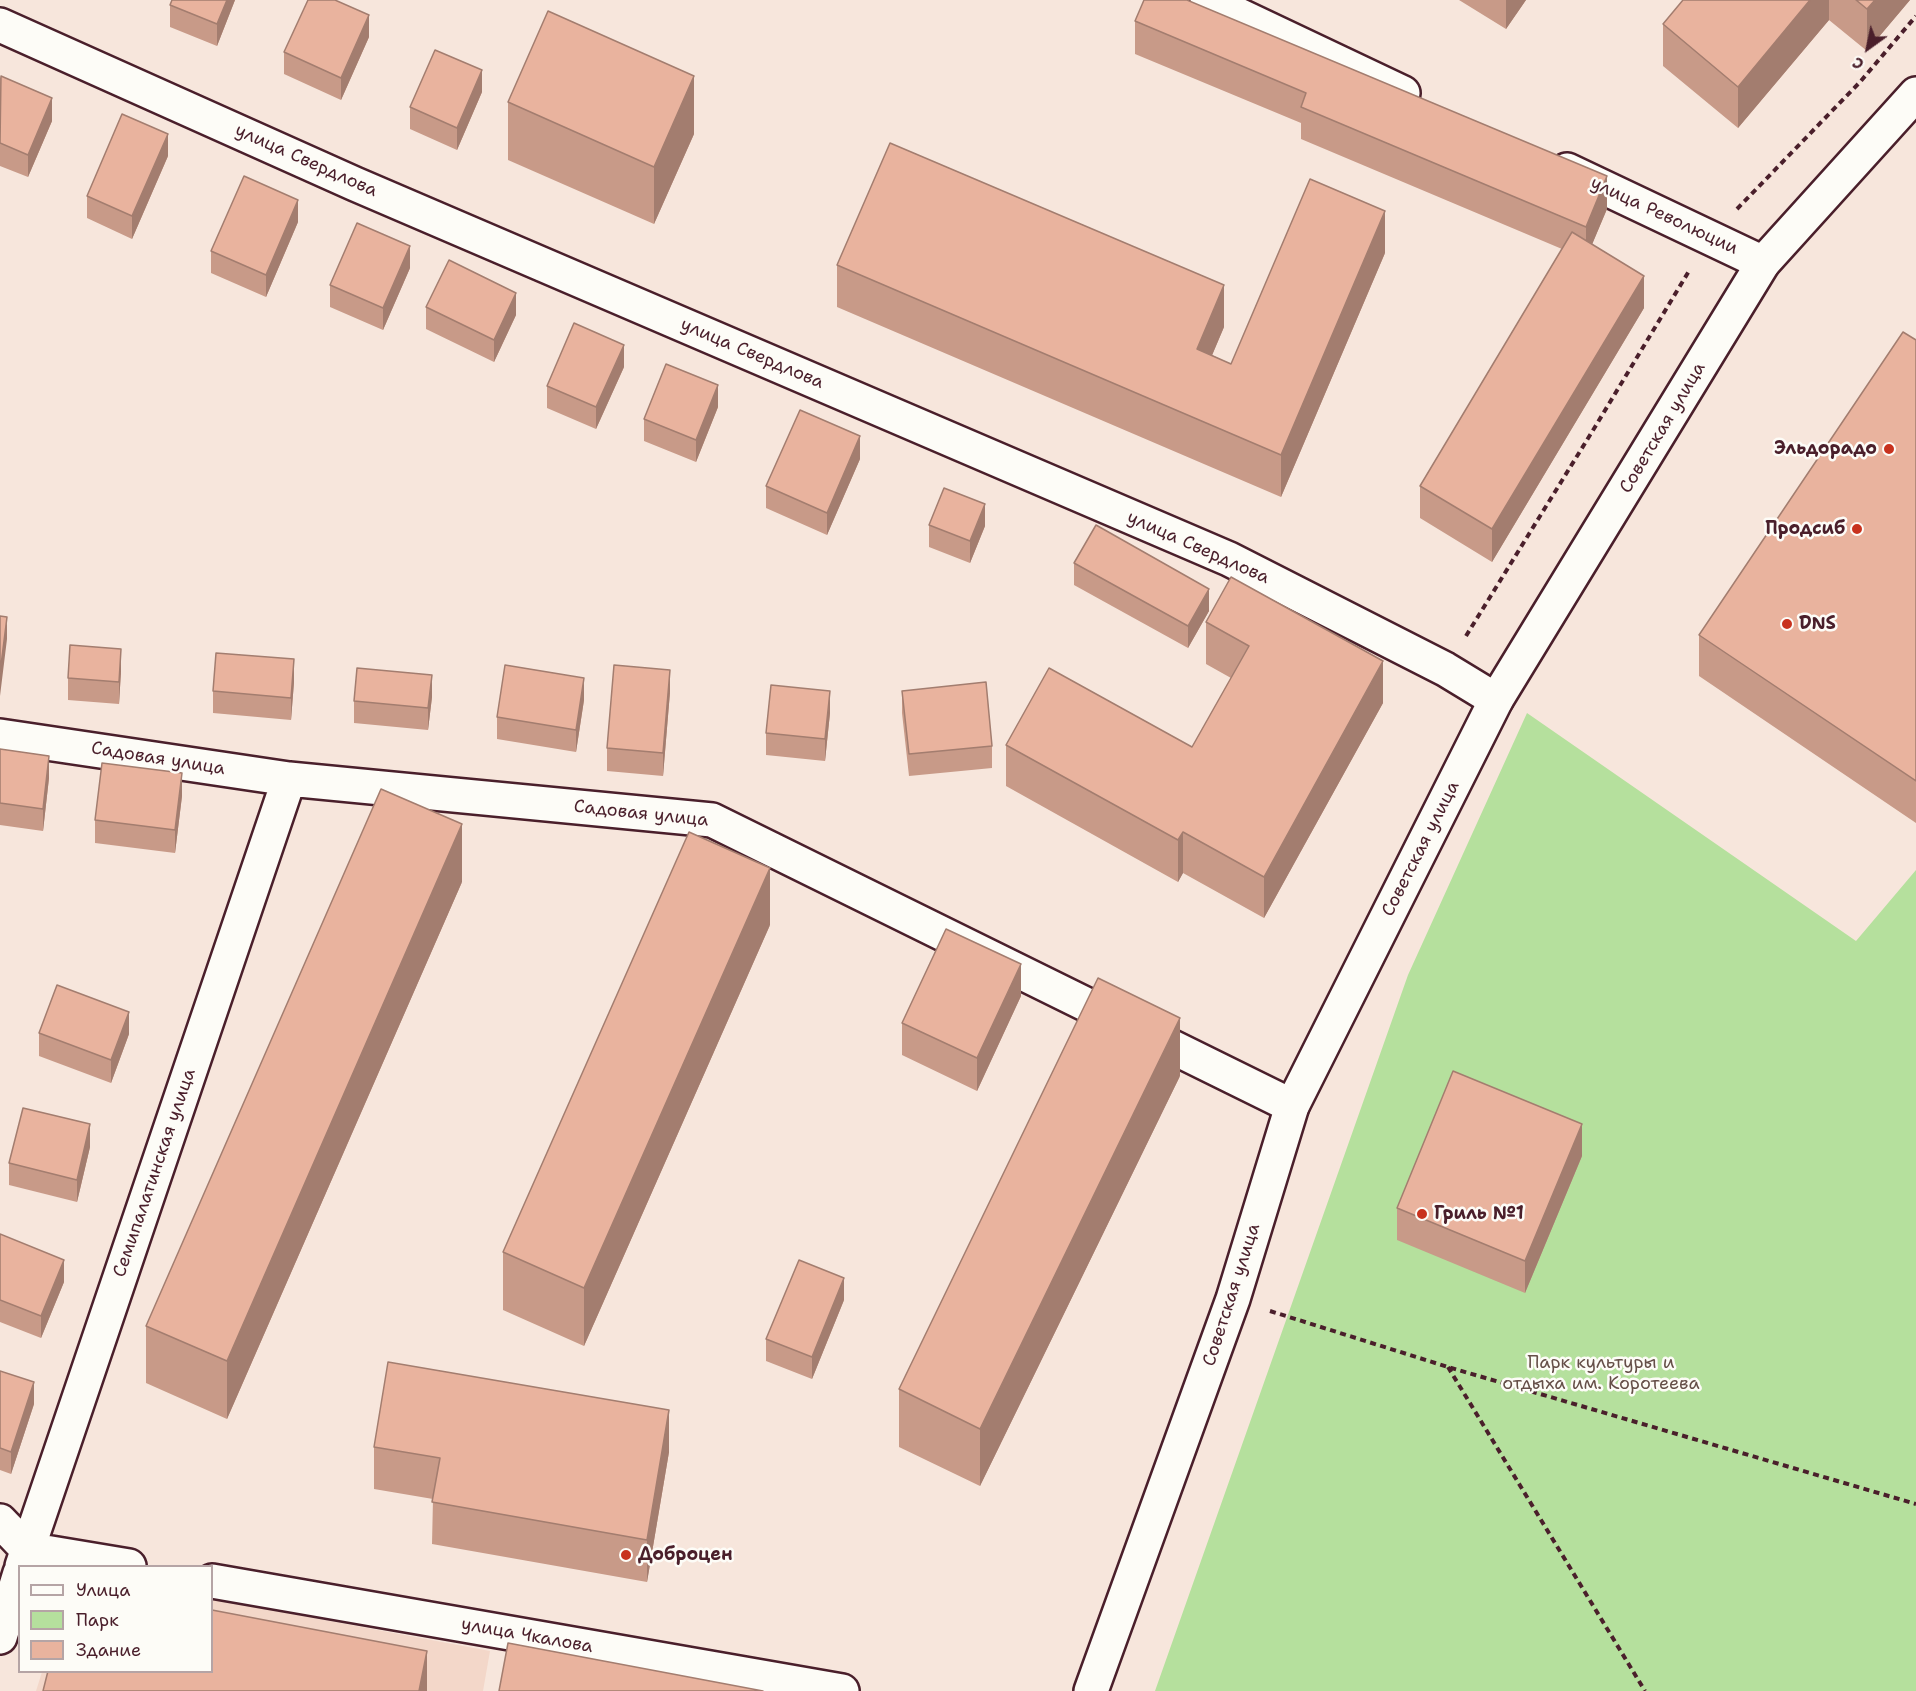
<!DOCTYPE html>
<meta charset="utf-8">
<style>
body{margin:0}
#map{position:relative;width:1916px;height:1691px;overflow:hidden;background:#f7e6dc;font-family:"Shantell Sans",sans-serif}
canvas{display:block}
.legend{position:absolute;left:18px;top:1565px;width:195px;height:108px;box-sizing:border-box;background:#fdfcf7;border:2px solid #b5a4a5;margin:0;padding:8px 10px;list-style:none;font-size:18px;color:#4a1f2b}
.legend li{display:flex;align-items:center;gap:12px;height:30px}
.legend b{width:30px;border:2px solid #b5a4a5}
.north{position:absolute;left:1838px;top:18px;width:60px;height:60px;-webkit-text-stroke:4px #fdfcf7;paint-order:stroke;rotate:213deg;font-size:16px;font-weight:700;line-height:24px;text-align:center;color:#4a1f2b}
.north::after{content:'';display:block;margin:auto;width:21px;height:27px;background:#4a1f2b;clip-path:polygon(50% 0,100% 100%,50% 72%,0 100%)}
</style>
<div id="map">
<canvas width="1916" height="1691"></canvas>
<ul class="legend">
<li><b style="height:8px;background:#fdfcf7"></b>Улица</li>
<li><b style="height:16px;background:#b5e09d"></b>Парк</li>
<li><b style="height:16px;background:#e9b39e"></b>Здание</li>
</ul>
<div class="north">С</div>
</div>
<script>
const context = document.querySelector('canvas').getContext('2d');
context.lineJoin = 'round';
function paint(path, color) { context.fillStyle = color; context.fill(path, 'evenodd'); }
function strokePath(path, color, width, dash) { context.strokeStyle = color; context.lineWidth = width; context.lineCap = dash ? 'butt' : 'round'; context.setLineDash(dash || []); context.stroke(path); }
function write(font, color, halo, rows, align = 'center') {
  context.font = font + ' "Shantell Sans",sans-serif'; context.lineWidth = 5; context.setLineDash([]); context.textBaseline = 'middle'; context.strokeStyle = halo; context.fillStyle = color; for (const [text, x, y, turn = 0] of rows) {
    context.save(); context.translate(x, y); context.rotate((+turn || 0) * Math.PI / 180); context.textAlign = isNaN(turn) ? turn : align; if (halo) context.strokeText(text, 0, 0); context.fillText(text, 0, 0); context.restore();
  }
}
paint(new Path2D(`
 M 212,1599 L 490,1651 L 483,1691 L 36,1691 L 42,1672 L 212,1672 Z`), '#f3d7c9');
paint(new Path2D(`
 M 1527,713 L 1856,941 L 1916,870 L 1916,1691 L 1155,1691 L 1408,975 Z`), '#b5e09d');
const minor = new Path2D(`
 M 1207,0 L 1403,93
 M 0,25 L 355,184 L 1229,559 L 1445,669 L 1496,700
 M 1567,170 L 1763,263
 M 0,736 L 289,779 L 712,820 L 1292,1106
 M 0,1521 L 27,1549 L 129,1566
 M 22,1566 L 289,779
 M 212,1581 L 842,1691
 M 0,1637 L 20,1573`);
const secondary = new Path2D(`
 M 1091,1691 L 1233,1299 L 1292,1106 L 1496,700 L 1763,263 L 1916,94`);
strokePath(minor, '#4a1f2b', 38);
strokePath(secondary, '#4a1f2b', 38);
strokePath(new Path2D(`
 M 1737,209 L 1860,82 L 1916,16
 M 1466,636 L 1595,427 L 1689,271
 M 1270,1311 L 1448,1367 L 1916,1504
 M 1448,1367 L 1645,1691`), '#4a1f2b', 4, [6, 4.5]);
strokePath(minor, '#fdfcf7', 33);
strokePath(secondary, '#fdfcf7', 33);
paint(new Path2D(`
 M 172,0 L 235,0 L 217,46 L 170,27 L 170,5 Z
 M 1459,0 L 1526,0 L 1506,29 Z
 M 1683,0 L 1910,0 L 1867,51 L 1829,20 L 1738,128 L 1663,66 L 1663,24 Z
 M 1135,21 L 1607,209 L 1592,244 L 1644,308 L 1492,562 L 1420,518 L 1420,486 L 1562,249 L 1301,139 L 1301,123 L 1135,54 Z
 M 369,37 L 341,100 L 284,74 L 284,52 Z
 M 0,77 L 52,121 L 28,177 L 0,166 Z
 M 482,92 L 457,150 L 410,129 L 410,107 Z
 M 508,102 L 694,134 L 654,224 L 508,160 Z
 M 168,156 L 132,239 L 87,218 L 87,196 Z
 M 298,222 L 266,297 L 211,273 L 211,251 Z
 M 1385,253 L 1281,497 L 837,307 L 837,265 L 1224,327 L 1212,355 L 1231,364 Z
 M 410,268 L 383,330 L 330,307 L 330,285 Z
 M 426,307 L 516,315 L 494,362 L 426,329 Z
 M 1916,340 L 1916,823 L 1699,676 L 1699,635 Z
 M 624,367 L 596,429 L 547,408 L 547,386 Z
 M 718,407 L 696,462 L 644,441 L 644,419 Z
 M 860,459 L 827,535 L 766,508 L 766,486 Z
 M 929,525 L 985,526 L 970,563 L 929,547 Z
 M 1074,563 L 1209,611 L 1188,648 L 1074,585 Z
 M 1206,622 L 1383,703 L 1264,918 L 1183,873 L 1178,882 L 1006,786 L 1006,745 L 1192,747 L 1231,678 L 1206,664 Z
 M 121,671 L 119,704 L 68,700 L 68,678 Z
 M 294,682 L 291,720 L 213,713 L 213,691 Z
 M 902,691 L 992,746 L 992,768 L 909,776 L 902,713 Z
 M 670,692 L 663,776 L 607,771 L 607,748 Z
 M 432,697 L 428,730 L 354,723 L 354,701 Z
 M 584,700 L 576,752 L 497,739 L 497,717 Z
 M 830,713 L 825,761 L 766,755 L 766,733 Z
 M 0,749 L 49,778 L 43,831 L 0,825 Z
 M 182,796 L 175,853 L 95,843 L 95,820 Z
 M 462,882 L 227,1419 L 146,1383 L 146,1326 Z
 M 770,925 L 584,1346 L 503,1310 L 503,1252 Z
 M 1021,996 L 977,1091 L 902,1055 L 902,1023 Z
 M 39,1033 L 129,1034 L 111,1083 L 39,1056 Z
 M 1180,1076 L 980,1486 L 899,1447 L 899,1389 Z
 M 90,1147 L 77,1202 L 9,1185 L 9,1163 Z
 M 1582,1156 L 1525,1293 L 1397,1240 L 1397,1208 Z
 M 0,1234 L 64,1282 L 41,1338 L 0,1322 Z
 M 844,1300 L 812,1379 L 766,1361 L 766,1339 Z
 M 0,1371 L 34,1404 L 11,1474 L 0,1470 Z
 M 374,1447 L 669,1452 L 647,1582 L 432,1544 L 433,1499 L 374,1489 Z`), '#c89a88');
paint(new Path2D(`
 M 227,0 L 235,0 L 217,46 L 217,24 Z
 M 1506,0 L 1526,0 L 1506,29 Z
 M 1810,0 L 1829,0 L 1829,20 L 1738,128 L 1738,87 Z
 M 1875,0 L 1910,0 L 1867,51 L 1867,9 Z
 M 369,15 L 369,37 L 341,100 L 341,78 Z
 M 482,70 L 482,92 L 457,150 L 457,128 Z
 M 694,76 L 694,134 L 654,224 L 654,167 Z
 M 52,98 L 52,121 L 28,177 L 28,155 Z
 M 168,134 L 168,156 L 132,239 L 132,216 Z
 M 1607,176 L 1607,209 L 1586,259 L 1586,227 Z
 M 298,200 L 298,222 L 266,297 L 266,275 Z
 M 1385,211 L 1385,253 L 1281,497 L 1281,455 Z
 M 410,246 L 410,268 L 383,330 L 383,308 Z
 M 1644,276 L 1644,308 L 1492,562 L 1492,529 Z
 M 1224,285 L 1224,327 L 1197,391 L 1197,349 Z
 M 516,293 L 516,315 L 494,362 L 494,340 Z
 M 624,345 L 624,367 L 596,429 L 596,407 Z
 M 718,385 L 718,407 L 696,462 L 696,440 Z
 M 860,436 L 860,459 L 827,535 L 827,513 Z
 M 985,504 L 985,526 L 970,563 L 970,541 Z
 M 1209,589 L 1209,611 L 1188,648 L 1188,626 Z
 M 7,617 L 7,639 L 0,696 L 0,673 Z
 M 121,649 L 121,671 L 119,704 L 119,682 Z
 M 294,659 L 294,682 L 291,720 L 291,698 Z
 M 1383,661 L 1383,703 L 1264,918 L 1264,877 Z
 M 670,670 L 670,692 L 663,776 L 663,753 Z
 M 432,675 L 432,697 L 428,730 L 428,708 Z
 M 584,678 L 584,700 L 576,752 L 576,730 Z
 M 830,691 L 830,713 L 825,761 L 825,739 Z
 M 49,756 L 49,778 L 43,831 L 43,809 Z
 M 182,773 L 182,796 L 175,853 L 175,830 Z
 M 462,824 L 462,882 L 227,1419 L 227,1361 Z
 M 1183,832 L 1183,873 L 1178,882 L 1178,840 Z
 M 770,868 L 770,925 L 584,1346 L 584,1288 Z
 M 1021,964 L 1021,996 L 977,1091 L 977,1058 Z
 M 129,1012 L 129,1034 L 111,1083 L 111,1060 Z
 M 1180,1018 L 1180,1076 L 980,1486 L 980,1429 Z
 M 90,1124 L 90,1147 L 77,1202 L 77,1180 Z
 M 1582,1124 L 1582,1156 L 1525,1293 L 1525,1261 Z
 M 64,1260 L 64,1282 L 41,1338 L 41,1316 Z
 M 844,1278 L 844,1300 L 812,1379 L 812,1357 Z
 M 34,1382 L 34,1404 L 11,1474 L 11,1452 Z
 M 669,1410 L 669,1452 L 647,1582 L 647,1540 Z
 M 427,1651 L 427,1691 L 419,1691 Z`), '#a37d6f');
const building = new Path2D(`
 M 172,0 L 227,0 L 217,24 L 170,5 Z
 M 308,0 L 335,0 L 369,15 L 341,78 L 284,52 Z
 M 1144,0 L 1187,0 L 1607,176 L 1586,227 L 1301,107 L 1306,93 L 1135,21 Z
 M 1683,0 L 1810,0 L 1738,87 L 1663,24 Z
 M 1856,0 L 1875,0 L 1867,9 Z
 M 548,11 L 694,76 L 654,167 L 508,102 Z
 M 435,50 L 482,70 L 457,128 L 410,107 Z
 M 1,76 L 52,98 L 28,155 L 0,143 Z
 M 122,114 L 168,134 L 132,216 L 87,196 Z
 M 890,143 L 1224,285 L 1197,349 L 1231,364 L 1310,179 L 1385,211 L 1281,455 L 837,265 Z
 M 244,176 L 298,200 L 266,275 L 211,251 Z
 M 357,223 L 410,246 L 383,308 L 330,285 Z
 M 1572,232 L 1644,276 L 1492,529 L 1420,486 Z
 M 449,260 L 516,293 L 494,340 L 426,307 Z
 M 574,323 L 624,345 L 596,407 L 547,386 Z
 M 1903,332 L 1916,340 L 1916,781 L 1699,635 Z
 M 666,364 L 718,385 L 696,440 L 644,419 Z
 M 800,410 L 860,436 L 827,513 L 766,486 Z
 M 944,488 L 985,504 L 970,541 L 929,525 Z
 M 1096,525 L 1209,589 L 1188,626 L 1074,563 Z
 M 1231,577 L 1383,661 L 1264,877 L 1183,832 L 1178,840 L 1006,745 L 1049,668 L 1192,747 L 1249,646 L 1206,622 Z
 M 0,616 L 7,617 L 0,673 Z
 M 70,645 L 121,649 L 119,682 L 68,678 Z
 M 216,653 L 294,659 L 291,698 L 213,691 Z
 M 505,665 L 584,678 L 576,730 L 497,717 Z
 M 614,665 L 670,670 L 663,753 L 607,748 Z
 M 357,668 L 432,675 L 428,708 L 354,701 Z
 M 986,682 L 992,746 L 909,754 L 902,691 Z
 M 771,685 L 830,691 L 825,739 L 766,733 Z
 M 0,749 L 49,756 L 43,809 L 0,803 Z
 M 102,763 L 182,773 L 175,830 L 95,820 Z
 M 381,789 L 462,824 L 227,1361 L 146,1326 Z
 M 689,832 L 770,868 L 584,1288 L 503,1252 Z
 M 946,929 L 1021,964 L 977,1058 L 902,1023 Z
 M 1098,978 L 1180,1018 L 980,1429 L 899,1389 Z
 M 57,985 L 129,1012 L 111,1060 L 39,1033 Z
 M 1453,1071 L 1582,1124 L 1525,1261 L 1397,1208 Z
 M 23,1108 L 90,1124 L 77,1180 L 9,1163 Z
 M 0,1234 L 64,1260 L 41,1316 L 0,1300 Z
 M 799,1260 L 844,1278 L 812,1357 L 766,1339 Z
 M 388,1362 L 669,1410 L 647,1540 L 432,1502 L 440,1458 L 374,1447 Z
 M 0,1371 L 34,1382 L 11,1452 L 0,1448 Z
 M 212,1610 L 427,1651 L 419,1691 L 43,1691 L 48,1671 L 212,1671 Z
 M 508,1643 L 763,1691 L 499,1691 Z`);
paint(building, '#e9b39e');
strokePath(building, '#a37d6f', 1.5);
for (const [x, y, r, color] of [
 [1889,449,6,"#c8321e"],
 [1857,529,6,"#c8321e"],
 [1787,624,6,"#c8321e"],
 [1422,1214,6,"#c8321e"],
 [626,1555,6,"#c8321e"]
]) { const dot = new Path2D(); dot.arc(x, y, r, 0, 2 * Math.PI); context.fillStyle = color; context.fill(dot); strokePath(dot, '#fdfcf7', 2); }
write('18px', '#4a1f2b', '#fdfcf7', [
 ["улица Свердлова",306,161,24],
 ["улица Революции",1664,216,25],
 ["улица Свердлова",752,354,23],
 ["Советская улица",1663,428,-59],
 ["улица Свердлова",1198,548,24],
 ["Садовая улица",158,759,9],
 ["Садовая улица",641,814,6],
 ["Советская улица",1421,849,-63],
 ["Семипалатинская улица",155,1173,-71],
 ["Советская улица",1232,1295,-72],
 ["улица Чкалова",527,1636,10]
]);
write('bold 18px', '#4a1f2b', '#fdfcf7', [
 ["Эльдорадо",1877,449,"right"],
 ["Продсиб",1845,529,"right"],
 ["DNS",1799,624],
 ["Гриль №1",1434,1214],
 ["Доброцен",638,1555]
], 'left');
write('18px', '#654f48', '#fdfcf7', [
 ["Парк культуры и",1601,1363],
 ["отдыха им. Коротеева",1601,1384]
]);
</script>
